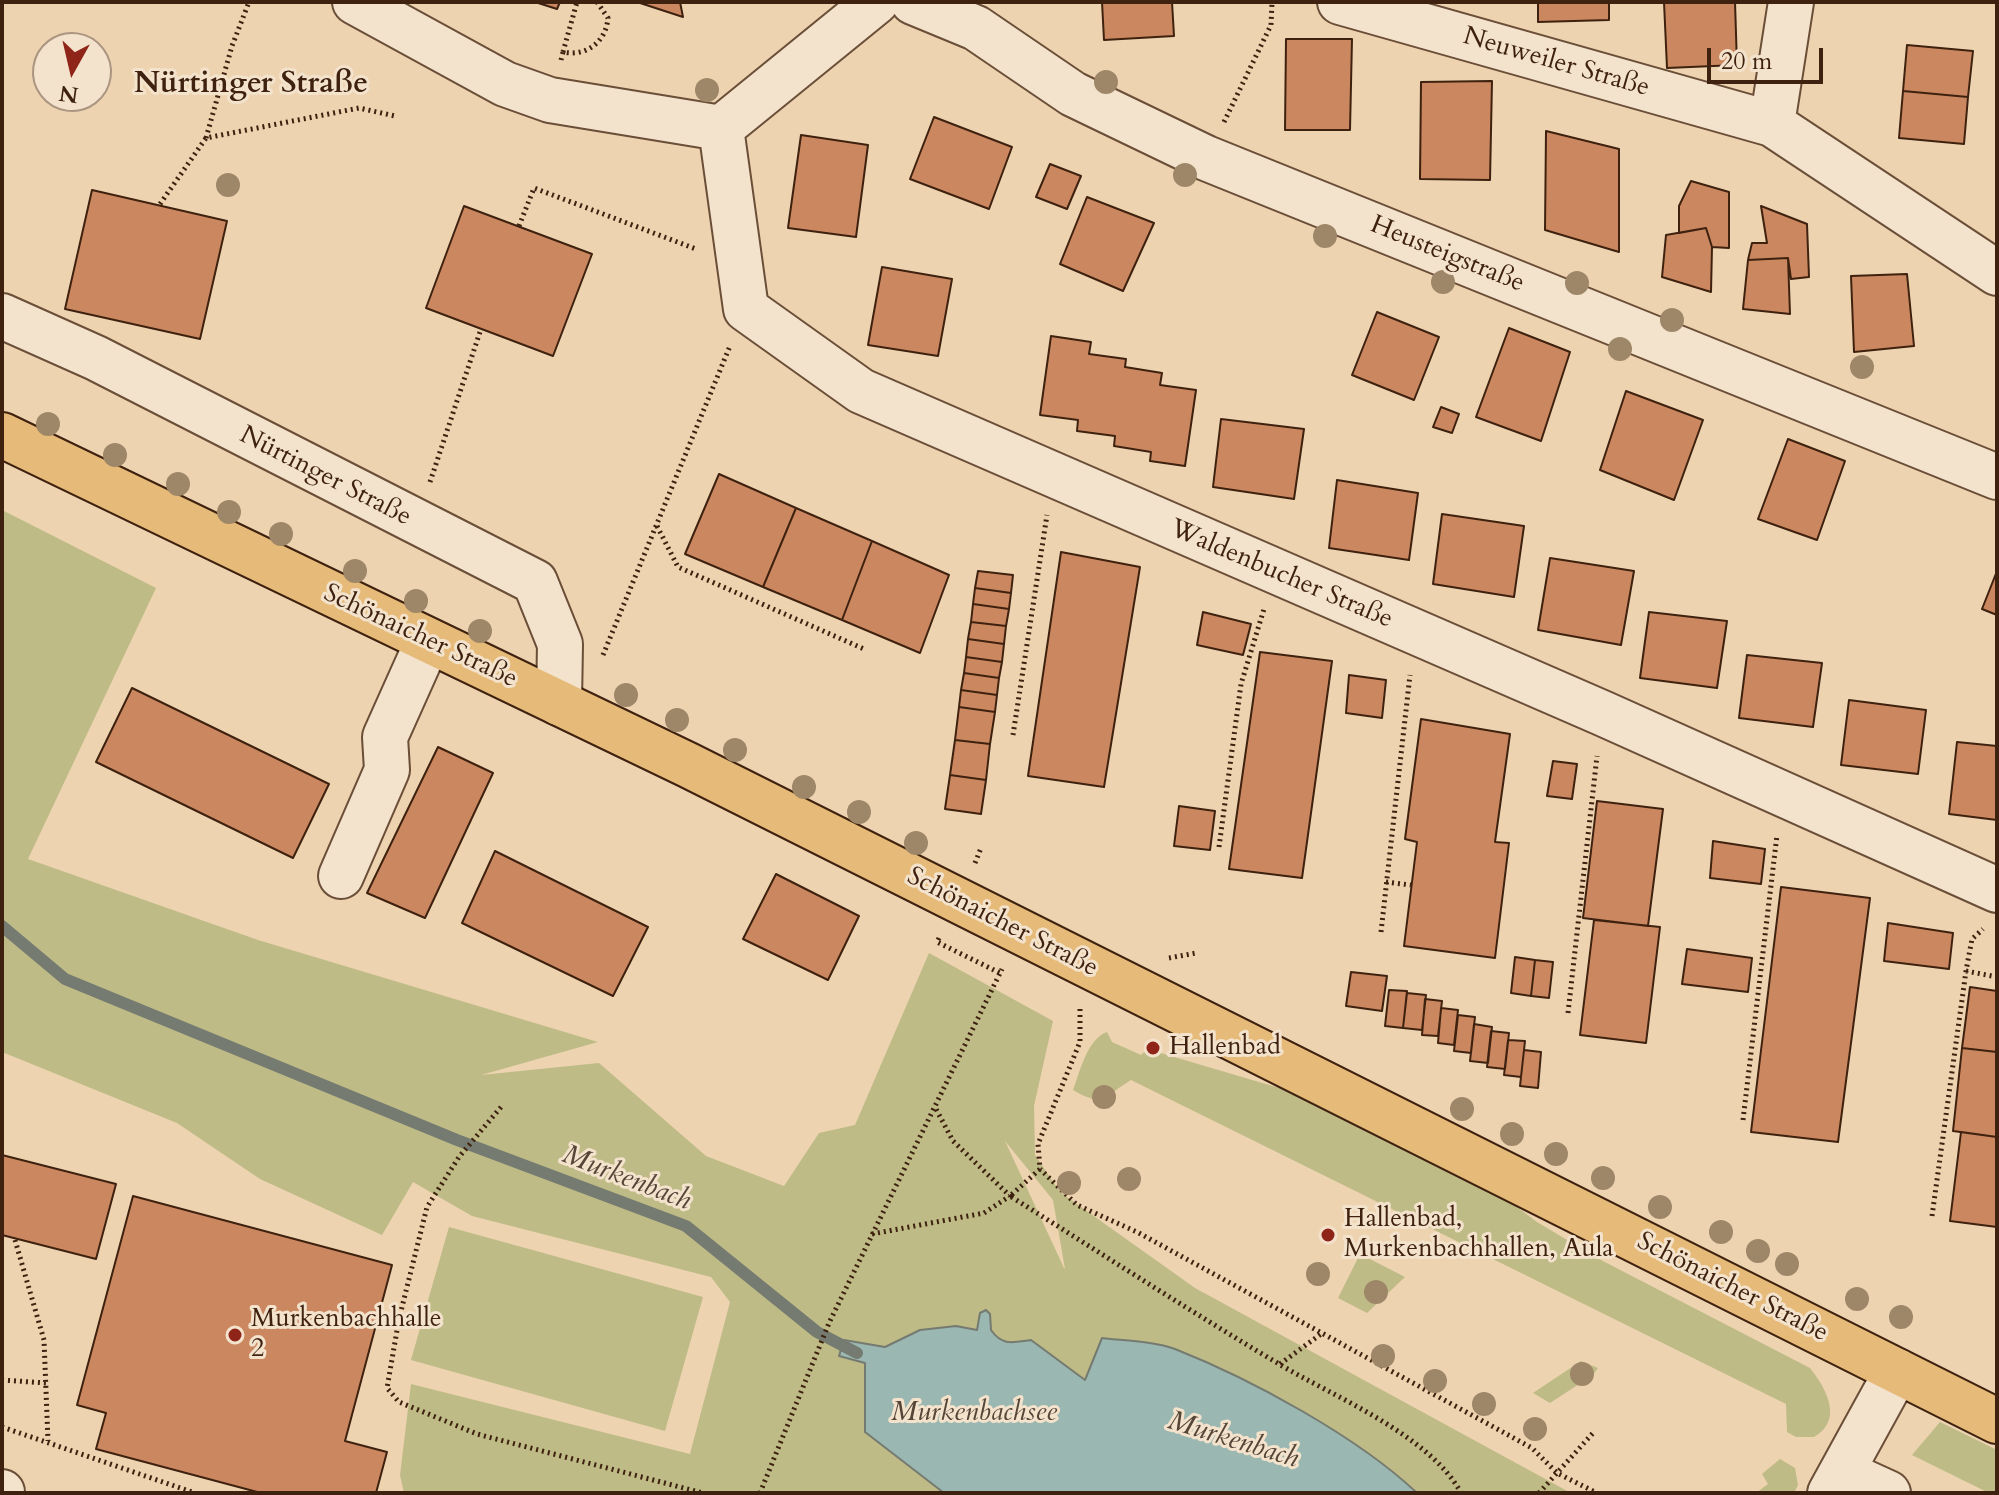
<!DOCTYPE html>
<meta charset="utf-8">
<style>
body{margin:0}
#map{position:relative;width:1999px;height:1495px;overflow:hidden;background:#edd3b0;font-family:Cardo,serif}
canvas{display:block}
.frame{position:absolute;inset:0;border:4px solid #3e210f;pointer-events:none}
.north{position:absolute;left:32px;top:32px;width:80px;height:80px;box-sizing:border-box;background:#f3e2cc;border:2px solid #ab9580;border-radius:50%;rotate:188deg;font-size:22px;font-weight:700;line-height:32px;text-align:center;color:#3e210f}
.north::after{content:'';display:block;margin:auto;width:28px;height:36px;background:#8f2418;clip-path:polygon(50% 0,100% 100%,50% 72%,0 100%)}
.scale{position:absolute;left:1707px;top:48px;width:116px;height:36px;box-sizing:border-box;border:4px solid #3e210f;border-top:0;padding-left:10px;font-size:24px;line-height:28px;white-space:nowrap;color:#3e210f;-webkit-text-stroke:6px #f3e2cc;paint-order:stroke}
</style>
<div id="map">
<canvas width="1999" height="1495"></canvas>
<div class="frame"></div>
<div class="north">N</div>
<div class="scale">20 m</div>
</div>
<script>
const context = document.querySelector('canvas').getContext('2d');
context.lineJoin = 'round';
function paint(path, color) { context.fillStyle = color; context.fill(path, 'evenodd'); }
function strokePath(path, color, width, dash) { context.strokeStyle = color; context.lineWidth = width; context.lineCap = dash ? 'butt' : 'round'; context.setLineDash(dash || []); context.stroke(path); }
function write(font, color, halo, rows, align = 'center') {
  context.font = font + ' Cardo,serif'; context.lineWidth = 6; context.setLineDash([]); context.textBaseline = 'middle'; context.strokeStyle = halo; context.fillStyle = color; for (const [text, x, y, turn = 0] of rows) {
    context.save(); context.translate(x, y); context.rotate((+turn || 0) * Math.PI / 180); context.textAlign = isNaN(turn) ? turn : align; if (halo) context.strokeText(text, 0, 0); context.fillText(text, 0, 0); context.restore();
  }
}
paint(new Path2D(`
 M 2,510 L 156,588 L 28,859 L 258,940 L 598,1042 L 481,1075 L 599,1063 L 706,1156 L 784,1186 L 819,1133 L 855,1125 L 929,953 L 1053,1021 L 1034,1106 L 1035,1155 L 1060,1192 L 1195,1288 L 1571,1493 L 404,1493 L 400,1475 L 411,1384 L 690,1454 L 730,1302 L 711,1277 L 472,1216 L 413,1182 L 382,1235 L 260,1179 L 177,1123 L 2,1052 ZM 1005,1141 L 1053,1200 L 1065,1269 L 1064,1268 Z
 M 1107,1032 L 1112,1042 L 1141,1055 L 1147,1049 L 1327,1102 L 1479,1179 L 1537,1222 L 1599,1259 L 1810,1368 C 1826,1388 1844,1420 1814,1437 L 1796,1437 L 1787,1432 L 1786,1404 L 1131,1080 C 1103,1097 1104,1108 1073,1090 C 1080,1072 1087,1039 1107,1032 Z
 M 449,1227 L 703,1297 L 665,1431 L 411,1360 Z
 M 1360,1254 L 1405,1277 L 1367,1313 L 1338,1298 Z
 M 1581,1361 L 1598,1368 L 1593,1375 L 1550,1403 L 1533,1393 Z
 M 1940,1422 L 1997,1450 L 1997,1493 L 1989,1493 L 1912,1455 Z
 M 1780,1459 L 1795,1468 L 1798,1485 L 1794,1493 L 1756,1493 L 1768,1484 L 1762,1474 Z`), '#bebb87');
const water = new Path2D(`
 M 986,1310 L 990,1314 L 991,1330 C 1003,1347 1014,1342 1031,1340 L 1085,1380 L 1102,1338 C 1125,1341 1153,1341 1175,1349 C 1251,1379 1358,1437 1417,1493 L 944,1493 L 865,1432 L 865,1363 L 839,1356 L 844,1340 L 885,1347 L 920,1330 L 956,1326 L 977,1330 L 980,1313 Z`);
paint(water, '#9ab7b1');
strokePath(water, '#757b70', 2);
strokePath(new Path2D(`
 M 2,926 L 65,979 L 457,1140 L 686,1226 L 817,1332 L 857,1353`), '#757b70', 12);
const building = new Path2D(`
 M 535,2 L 560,2 L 557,9 Z
 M 637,2 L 680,2 L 683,17 Z
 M 1102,2 L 1172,2 L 1174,36 L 1104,40 Z
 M 1538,2 L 1609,2 L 1609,20 L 1538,22 Z
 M 1664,2 L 1735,2 L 1737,65 L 1667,68 Z
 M 1286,39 L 1352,39 L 1350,130 L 1285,130 Z
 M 1907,45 L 1973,51 L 1968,97 L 1903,91 Z
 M 1492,81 L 1490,180 L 1420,179 L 1421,82 Z
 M 1903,91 L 1968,97 L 1964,144 L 1899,138 Z
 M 934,117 L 1012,147 L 989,209 L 910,179 Z
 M 1546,131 L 1619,149 L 1619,252 L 1545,230 Z
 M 801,135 L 868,145 L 856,237 L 788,228 Z
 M 1050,164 L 1081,176 L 1067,209 L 1036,197 Z
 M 1691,181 L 1729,192 L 1729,248 L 1712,247 L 1706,228 L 1679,233 L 1679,206 Z
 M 92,190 L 227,221 L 200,339 L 65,309 Z
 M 1087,197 L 1154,223 L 1123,291 L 1060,264 Z
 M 464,206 L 592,254 L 553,356 L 426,308 Z
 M 1761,206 L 1807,224 L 1809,277 L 1791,279 L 1788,258 L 1748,260 L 1752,243 L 1767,243 Z
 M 1706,228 L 1712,247 L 1711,292 L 1662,277 L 1666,235 Z
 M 1788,258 L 1790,314 L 1743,309 L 1748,260 Z
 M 882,267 L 952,279 L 938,356 L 868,345 Z
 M 1907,274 L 1914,346 L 1854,352 L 1851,276 Z
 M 1377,312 L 1439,337 L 1414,400 L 1352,375 Z
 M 1509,328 L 1570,352 L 1541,441 L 1476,417 Z
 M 1051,336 L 1091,342 L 1089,354 L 1126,359 L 1125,367 L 1162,373 L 1160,385 L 1196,390 L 1185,466 L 1150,461 L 1151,452 L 1114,446 L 1115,436 L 1077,431 L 1078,420 L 1040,415 Z
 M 1626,391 L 1703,420 L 1674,500 L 1600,470 Z
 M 1441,407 L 1459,414 L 1452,433 L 1433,427 Z
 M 1221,419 L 1304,429 L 1294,499 L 1213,487 Z
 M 1788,439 L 1845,461 L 1817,540 L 1758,519 Z
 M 719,474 L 796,508 L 763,587 L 685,554 Z
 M 1337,480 L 1418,493 L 1409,560 L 1329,548 Z
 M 796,508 L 872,541 L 842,620 L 763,587 Z
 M 1442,514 L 1524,526 L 1514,597 L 1433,584 Z
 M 872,541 L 949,575 L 920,653 L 842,620 Z
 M 1061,552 L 1140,567 L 1104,787 L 1028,776 Z
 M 1550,558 L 1634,571 L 1621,645 L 1538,630 Z
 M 978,571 L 1013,575 L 1011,593 L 975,588 Z
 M 1997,571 L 1997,615 L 1982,609 Z
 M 975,588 L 1011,593 L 1009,609 L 973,604 Z
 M 973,604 L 1009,609 L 1006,626 L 971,622 Z
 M 1203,612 L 1251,624 L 1243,655 L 1197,645 Z
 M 1649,612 L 1727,621 L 1717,688 L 1640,678 Z
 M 971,622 L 1006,626 L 1004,644 L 968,639 Z
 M 968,639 L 1004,644 L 1002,662 L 966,657 Z
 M 1260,652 L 1332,661 L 1302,878 L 1229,869 Z
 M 1747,655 L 1822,663 L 1813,727 L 1739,718 Z
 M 966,657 L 1002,662 L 999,678 L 964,673 Z
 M 964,673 L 999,678 L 997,695 L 961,690 Z
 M 1349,675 L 1386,680 L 1382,718 L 1346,713 Z
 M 132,688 L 329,784 L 293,858 L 96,762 Z
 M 961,690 L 997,695 L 995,712 L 959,707 Z
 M 1849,700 L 1926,710 L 1918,774 L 1841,765 Z
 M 959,707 L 995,712 L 990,744 L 955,740 Z
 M 1421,719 L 1510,734 L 1495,842 L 1509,843 L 1495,958 L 1404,946 L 1417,842 L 1405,839 Z
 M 955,740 L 990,744 L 986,780 L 950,775 Z
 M 1957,742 L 1997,746 L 1997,820 L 1949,814 Z
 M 438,747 L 493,773 L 425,918 L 367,893 Z
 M 1553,761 L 1577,764 L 1572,799 L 1547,796 Z
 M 950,775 L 986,780 L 981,814 L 945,809 Z
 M 1597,801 L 1663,809 L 1648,926 L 1583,918 Z
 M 1179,806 L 1215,811 L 1210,850 L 1174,846 Z
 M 1713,841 L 1765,849 L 1761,884 L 1710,878 Z
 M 495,851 L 648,927 L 613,996 L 462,923 Z
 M 776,874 L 859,916 L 828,980 L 743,939 Z
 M 1781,887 L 1870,898 L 1838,1142 L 1751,1132 Z
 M 1594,920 L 1660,927 L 1646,1043 L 1580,1035 Z
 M 1888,923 L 1953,933 L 1949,969 L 1884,961 Z
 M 1687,949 L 1752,958 L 1748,992 L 1682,984 Z
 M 1515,957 L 1535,960 L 1531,996 L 1511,993 Z
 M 1535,960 L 1553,962 L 1549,998 L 1531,996 Z
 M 1351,972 L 1387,976 L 1382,1011 L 1346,1006 Z
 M 1970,987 L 1997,991 L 1997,1052 L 1962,1048 Z
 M 1389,990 L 1407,991 L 1403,1028 L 1385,1026 Z
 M 1407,993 L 1426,995 L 1422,1030 L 1403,1028 Z
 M 1425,999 L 1442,1001 L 1438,1036 L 1422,1035 Z
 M 1441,1008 L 1458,1010 L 1454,1045 L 1438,1043 Z
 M 1458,1015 L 1475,1017 L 1471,1053 L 1454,1051 Z
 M 1474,1024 L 1492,1027 L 1488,1063 L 1470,1061 Z
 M 1491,1031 L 1509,1033 L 1505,1069 L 1487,1067 Z
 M 1508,1040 L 1525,1041 L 1521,1077 L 1504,1075 Z
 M 1962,1048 L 1997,1052 L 1997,1137 L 1953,1131 Z
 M 1524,1050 L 1541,1052 L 1538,1088 L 1520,1086 Z
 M 1961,1132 L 1997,1137 L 1997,1227 L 1950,1221 Z
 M 2,1155 L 116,1184 L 96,1259 L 2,1235 Z
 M 133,1196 L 392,1265 L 345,1441 L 387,1452 L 376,1493 L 261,1493 L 96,1449 L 106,1413 L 77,1405 Z`);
paint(building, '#cb8860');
strokePath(building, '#3e210f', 2);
const minor = new Path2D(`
 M 355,2 L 505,84 L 550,100 L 721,128
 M 913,2 L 976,28 L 1073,94 L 1206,158 L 1997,477
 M 1340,2 L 1772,124 L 1997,273
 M 1772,124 L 1791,2
 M 721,128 L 746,309 L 861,391 L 1602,713 L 1997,890
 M 721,128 L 876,2
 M 2,316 L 96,358 L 535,582 L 560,644 L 559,703
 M 341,876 L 387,770 L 385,737 L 428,641
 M 1842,1472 L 1888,1493
 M 2,1492 L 2,1493
 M 1830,1493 L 1897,1371`);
const major = new Path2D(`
 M 2,435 L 688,765 L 1997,1421`);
strokePath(minor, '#6a4e37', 48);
strokePath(major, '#3e210f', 48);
strokePath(new Path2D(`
 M 563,52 L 577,2
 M 561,60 L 563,52 C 586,57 606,42 608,18 L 597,2
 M 1224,122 L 1271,25 L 1272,2
 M 206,138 L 232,46 L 249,2
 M 160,204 L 206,138 L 359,108 L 395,116
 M 519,226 L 534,188 L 696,249
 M 430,482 L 481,329
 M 657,526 L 678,567 L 864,649
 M 603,655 L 730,346
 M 1013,735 L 1047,515
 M 1219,847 L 1241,684 L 1264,609
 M 975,863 L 981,848
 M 1386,882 L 1411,885
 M 1381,932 L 1410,675
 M 939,938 L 937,942 L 1000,973
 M 1169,958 L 1196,953
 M 1966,971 L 1997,977
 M 1080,1009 L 1080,1042 L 1038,1144 L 1040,1169 L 1077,1205 L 1137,1232 L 1532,1448 L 1557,1473 L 1597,1493
 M 1568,1013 L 1597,756
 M 501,1107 L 459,1157 L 427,1207 L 399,1319 L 387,1388 L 399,1402 L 477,1434 L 703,1493
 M 1743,1120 L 1777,835
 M 1040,1169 L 1010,1196 C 1099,1252 1188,1310 1279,1364 C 1334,1397 1430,1435 1461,1493
 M 1932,1216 L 1966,971 L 1972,939 L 1983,929
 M 872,1234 L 984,1213 L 1010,1196 L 953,1141 L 936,1109
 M 15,1240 L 44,1340 L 48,1441
 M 1280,1364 L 1321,1334
 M 2,1380 L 46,1383
 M 2,1427 L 195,1493
 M 760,1493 L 829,1323 L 1002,969
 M 1539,1493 L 1593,1433`), '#3e210f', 5, [2, 4]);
strokePath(minor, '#f3e2cc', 44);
strokePath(major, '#e6ba78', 44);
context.fillStyle = '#9e8768';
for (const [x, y] of [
 [1106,82],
 [707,90],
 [1185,175],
 [228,185],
 [1325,236],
 [1443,282],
 [1577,283],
 [1672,320],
 [1620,349],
 [1862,367],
 [48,424],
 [115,455],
 [178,484],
 [229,512],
 [281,534],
 [355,571],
 [416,601],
 [480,631],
 [626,695],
 [677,720],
 [735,750],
 [804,787],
 [859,812],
 [916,843],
 [1104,1097],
 [1462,1109],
 [1512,1134],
 [1556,1154],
 [1603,1178],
 [1129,1179],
 [1069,1183],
 [1660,1207],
 [1721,1232],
 [1758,1251],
 [1787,1264],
 [1318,1274],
 [1376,1292],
 [1857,1299],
 [1901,1317],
 [1383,1356],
 [1582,1374],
 [1435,1381],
 [1484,1404],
 [1535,1429]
]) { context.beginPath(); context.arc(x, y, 12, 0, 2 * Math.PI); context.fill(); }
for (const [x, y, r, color] of [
 [1153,1048,8,"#8f2418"],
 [1328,1235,8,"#8f2418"],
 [235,1335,8,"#8f2418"]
]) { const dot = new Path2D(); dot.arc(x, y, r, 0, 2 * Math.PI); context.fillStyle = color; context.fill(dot); strokePath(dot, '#f3e2cc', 3); }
write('26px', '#3e210f', '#f3e2cc', [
 ["Neuweiler Straße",1556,63,16],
 ["Heusteigstraße",1447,255,22],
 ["Nürtinger Straße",325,477,27],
 ["Waldenbucher Straße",1281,575,23],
 ["Schönaicher Straße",420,637,25],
 ["Schönaicher Straße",1002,923,27],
 ["Schönaicher Straße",1732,1288,27]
]);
write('26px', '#3e210f', '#f3e2cc', [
 ["Hallenbad",1169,1048],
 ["Hallenbad,",1344,1220],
 ["Murkenbachhallen, Aula",1344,1250],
 ["Murkenbachhalle",251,1320],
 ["2",251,1350]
], 'left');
write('italic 28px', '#554638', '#f3e2cc', [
 ["Murkenbach",626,1179,21],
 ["Murkenbachsee",974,1414],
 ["Murkenbach",1233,1441,17]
]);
write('bold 30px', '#3e210f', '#f3e2cc', [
 ["Nürtinger Straße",251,85]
]);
</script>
